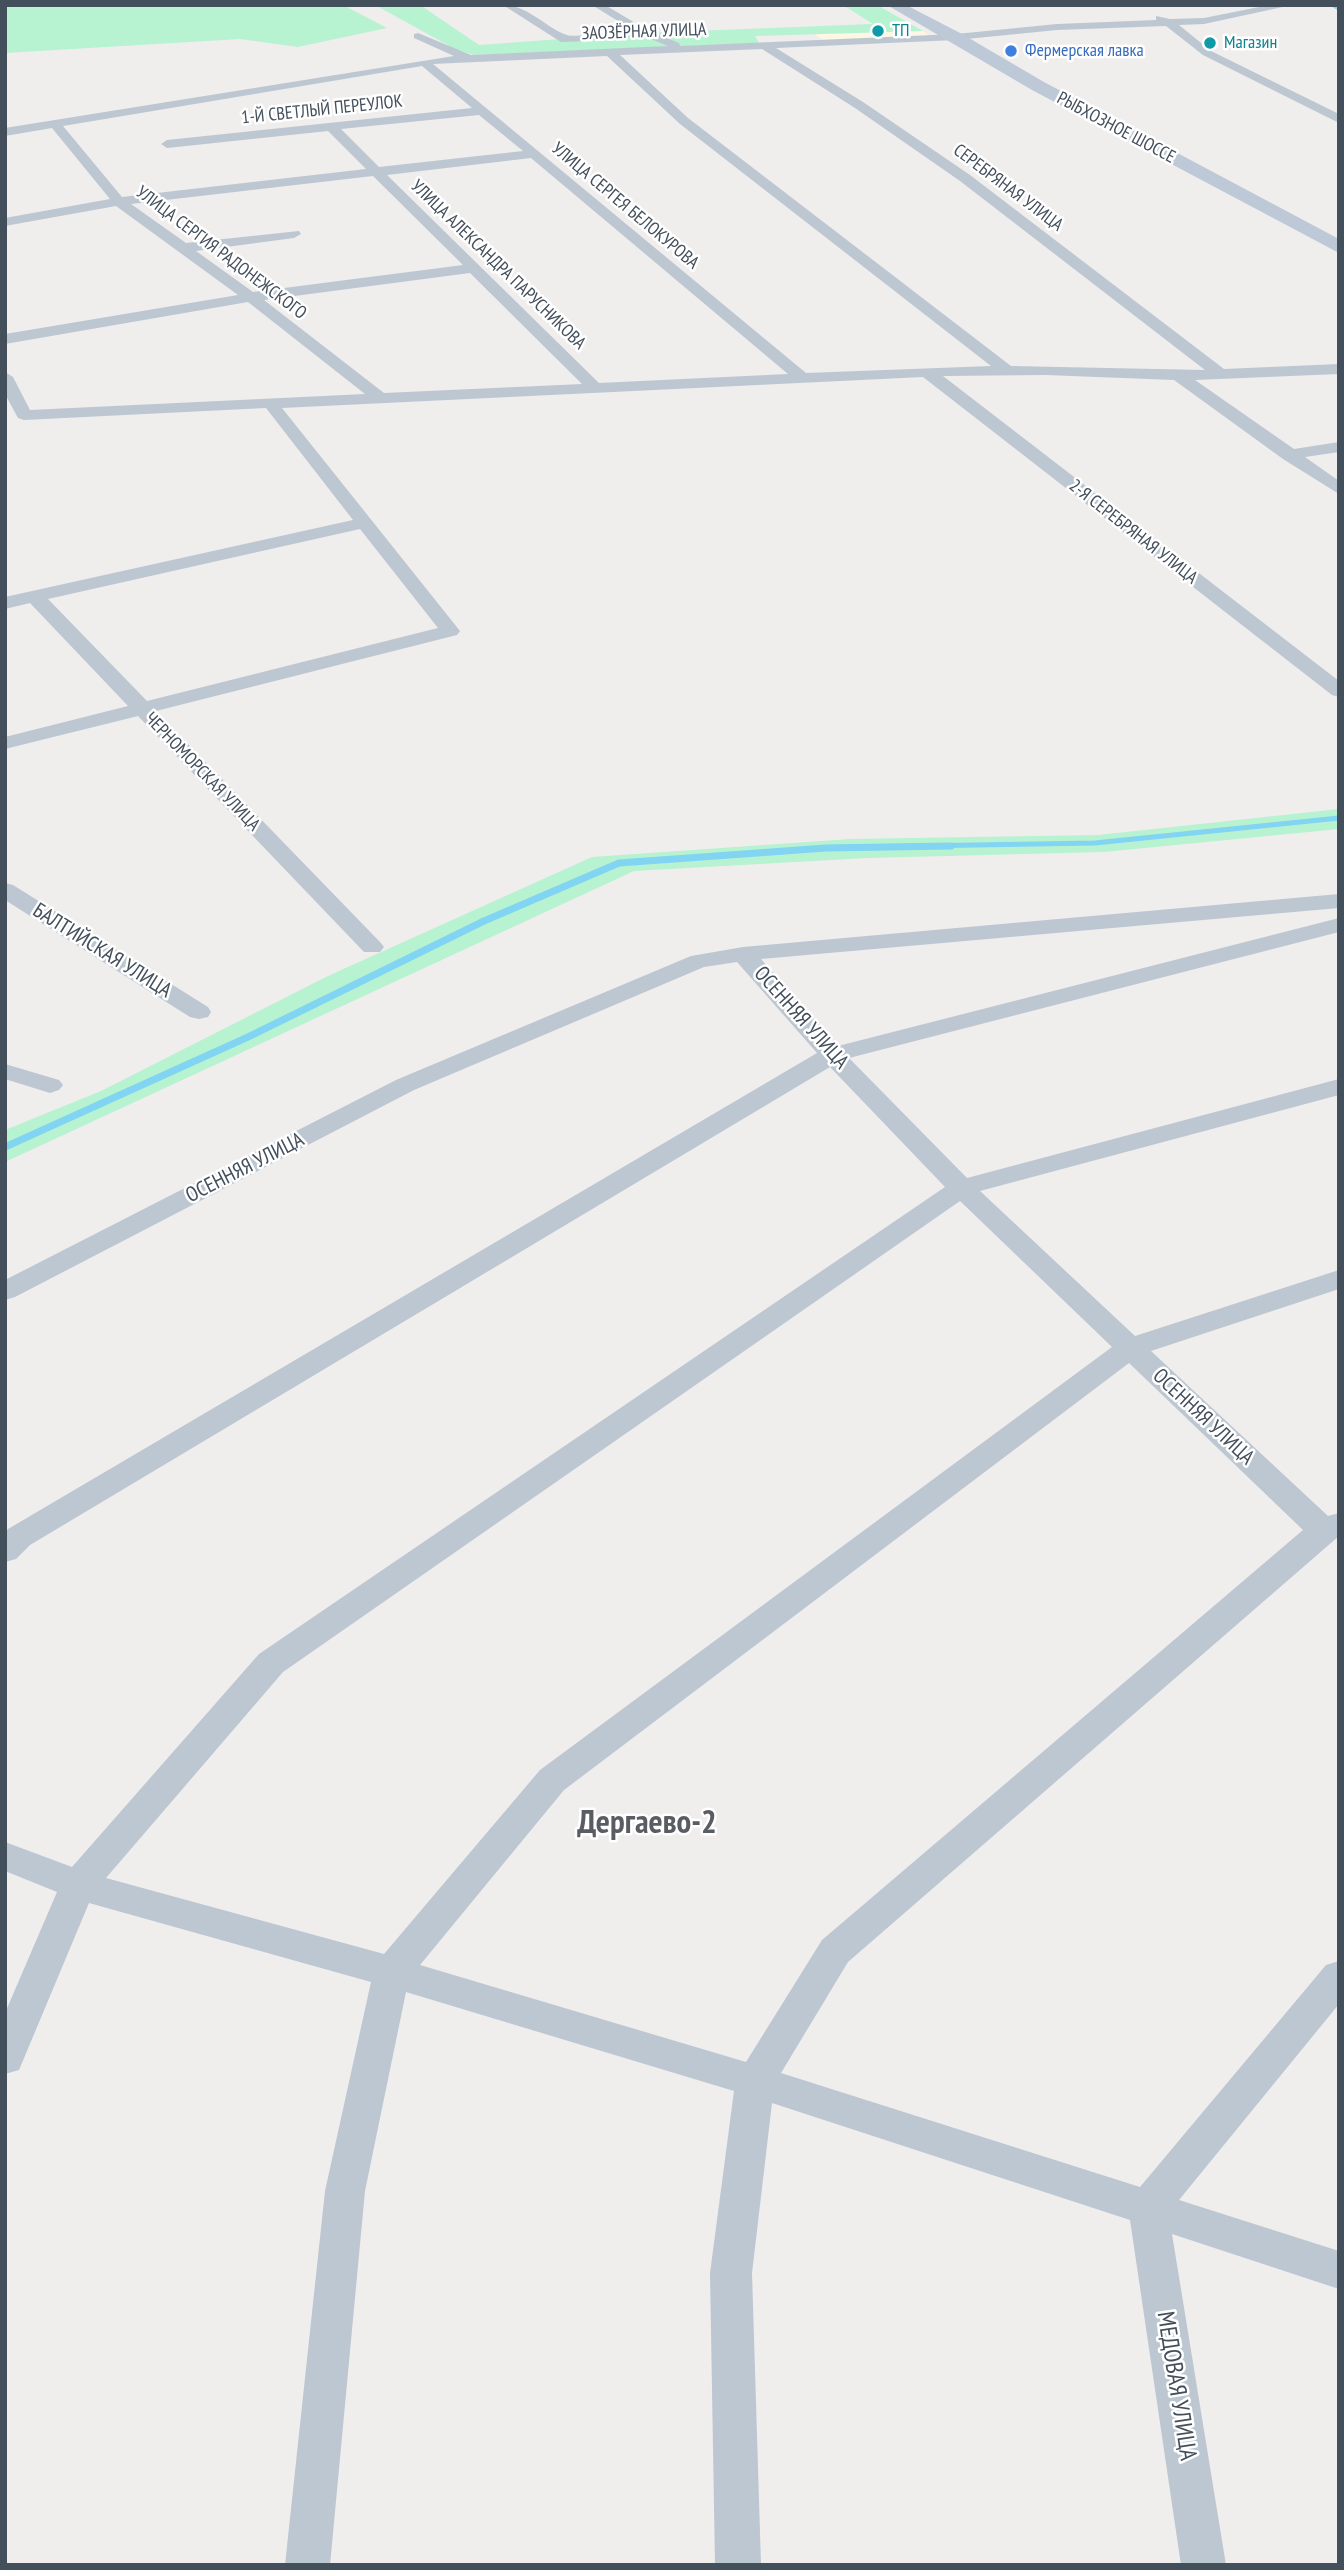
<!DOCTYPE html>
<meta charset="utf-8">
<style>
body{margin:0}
#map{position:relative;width:1344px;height:2570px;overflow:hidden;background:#f0eded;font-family:"PT Sans Narrow",sans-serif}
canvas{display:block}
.frame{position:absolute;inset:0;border:7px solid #444f5c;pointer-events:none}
</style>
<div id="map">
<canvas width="1344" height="2570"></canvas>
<div class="frame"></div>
</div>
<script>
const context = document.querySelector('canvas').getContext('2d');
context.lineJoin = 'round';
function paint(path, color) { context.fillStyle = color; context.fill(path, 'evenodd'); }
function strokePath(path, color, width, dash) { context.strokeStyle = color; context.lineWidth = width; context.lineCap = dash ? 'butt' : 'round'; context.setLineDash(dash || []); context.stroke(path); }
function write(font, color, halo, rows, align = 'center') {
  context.font = font + ' "PT Sans Narrow",sans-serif'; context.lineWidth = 5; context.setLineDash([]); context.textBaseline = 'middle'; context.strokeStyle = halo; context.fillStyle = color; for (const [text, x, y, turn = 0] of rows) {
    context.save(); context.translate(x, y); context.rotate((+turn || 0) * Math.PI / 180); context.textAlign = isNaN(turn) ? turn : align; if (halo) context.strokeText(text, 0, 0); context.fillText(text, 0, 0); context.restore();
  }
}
paint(new Path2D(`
 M 923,31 L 929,36 L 824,41 L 815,34 Z`), '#fdf7e4');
paint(new Path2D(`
 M 5,5 L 343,5 L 387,28 L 298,47 L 240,39 L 5,53 Z
 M 375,5 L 420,5 L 479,45 L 643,33 L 873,24 L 843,5 L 877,5 L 923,31 L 755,36 L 759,43 L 474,55 L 455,49 Z
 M 1339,809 L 1339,829 L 1104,852 L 867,858 L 634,871 L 5,1162 L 5,1130 L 101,1091 L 328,976 L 592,857 L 850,839 L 1098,835 Z`), '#b7f2d1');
strokePath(new Path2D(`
 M 857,847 L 1095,843 L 1339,818`), '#81d4f2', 5);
strokePath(new Path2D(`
 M 5,1147 L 248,1037 L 484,921 L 619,863 L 826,848 L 951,846`), '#81d4f2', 7);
paint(new Path2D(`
 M 1329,5 L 1339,5 L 1339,11 Z`), '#81d4f2');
paint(new Path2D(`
 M 503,5 C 527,5 543,25 564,34 C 574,39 587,31 597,38 L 591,41 L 561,42 Z
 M 592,5 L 605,5 L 647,30 L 679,43 L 680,46 L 956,34 L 1057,24 L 1156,20 L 1156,16 L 1170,19 L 1204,18 L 1269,5 L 1292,5 L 1204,24 L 1179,25 L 1211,51 L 1339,114 L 1339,123 L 1203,55 L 1166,26 L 1057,30 L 956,40 L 776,48 L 863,102 L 970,175 L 1224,369 L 1339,364 L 1339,374 L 1195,380 L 1294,449 L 1339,442 L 1339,452 L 1305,457 L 1339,481 L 1339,494 L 1283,459 L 1174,380 L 1046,375 L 943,376 L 1339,681 L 1339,697 L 1332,695 L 923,377 L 282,408 L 460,631 L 457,635 L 156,711 L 380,942 L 384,947 L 380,952 L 364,952 L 138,716 L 5,749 L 5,737 L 128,706 L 30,603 L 5,609 L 5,597 L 353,520 L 266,408 L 24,420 L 18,418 L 5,394 L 5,372 L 13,377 L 30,410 L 365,394 L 248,302 L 5,344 L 5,334 L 238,295 L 116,206 L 5,226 L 5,218 L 110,199 L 52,128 L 5,136 L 5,128 L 454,56 L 414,38 L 414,34 L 418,33 L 471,55 L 668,46 L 639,34 ZM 762,49 L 855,108 L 960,181 L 1205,370 L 1011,366 L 688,118 L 620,55 ZM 607,56 L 680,124 L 991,366 L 806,373 L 433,64 ZM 422,66 L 472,108 L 167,140 L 161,144 L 167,148 L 328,131 L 366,169 L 122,197 L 63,126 ZM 479,115 L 523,151 L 379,167 L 341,129 ZM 531,158 L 788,374 L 599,383 L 387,175 ZM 373,176 L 463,265 L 253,292 L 196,251 L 294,238 L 301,234 L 299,231 L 186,243 L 131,204 ZM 470,273 L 582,384 L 384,393 L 264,300 ZM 360,529 L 438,628 L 147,701 L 48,599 Z
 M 5,883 L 13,885 L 208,1007 L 211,1012 L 208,1017 L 199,1019 L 190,1017 L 5,900 Z
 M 1339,894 L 1339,908 L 761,959 L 838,1046 L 1339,918 L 1339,932 L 849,1058 L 967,1178 L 1339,1079 L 1339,1095 L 980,1191 L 1135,1336 L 1339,1270 L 1339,1289 L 1151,1351 L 1328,1516 L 1339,1513 L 1339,1536 L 848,1962 L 781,2073 L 1140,2187 L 1326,1965 L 1339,1961 L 1339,2004 L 1179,2200 L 1339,2251 L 1339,2289 L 1172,2234 L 1226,2565 L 1181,2565 L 1130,2220 L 772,2103 L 752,2273 L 761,2565 L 715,2565 L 710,2273 L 734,2091 L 406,1992 L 365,2191 L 330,2565 L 285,2565 L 325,2191 L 371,1982 L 89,1903 L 19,2070 L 5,2074 L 5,2013 L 57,1892 L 5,1871 L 5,1842 L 72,1867 L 259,1654 L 945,1187 L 830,1067 L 30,1545 L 16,1559 L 5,1562 L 5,1532 L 8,1529 L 817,1053 L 737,962 L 704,967 L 414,1090 L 15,1297 L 5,1300 L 5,1280 L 396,1080 L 691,956 L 743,947 ZM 960,1201 L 1112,1347 L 540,1770 L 384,1954 L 106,1878 L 283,1672 ZM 1129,1363 L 1303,1530 L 822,1940 L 746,2062 L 420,1965 L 564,1790 Z
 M 5,1064 L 59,1080 L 63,1085 L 59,1090 L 50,1093 L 5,1079 Z`), '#bcc7d1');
paint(new Path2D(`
 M 887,5 L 906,5 L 962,34 L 1044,82 L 1339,239 L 1339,253 L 1032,90 Z`), '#bec9d8');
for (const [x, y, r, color] of [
 [878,31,7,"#0f9aa8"],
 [1210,43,7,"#0f9aa8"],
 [1011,51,7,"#3f7fe0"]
]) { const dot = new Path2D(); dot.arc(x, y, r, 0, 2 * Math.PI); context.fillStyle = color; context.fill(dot); strokePath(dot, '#fff', 2.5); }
write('18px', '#0d838f', '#fff', [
 ["ТП",892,31],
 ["Магазин",1224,43]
], 'left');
write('18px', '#444f5c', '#fff', [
 ["ЗАОЗЁРНАЯ УЛИЦА",644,32,-2],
 ["1-Й СВЕТЛЫЙ ПЕРЕУЛОК",322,110,-6],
 ["РЫБХОЗНОЕ ШОССЕ",1116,128,28],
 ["СЕРЕБРЯНАЯ УЛИЦА",1008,188,37],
 ["УЛИЦА СЕРГЕЯ БЕЛОКУРОВА",625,206,40],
 ["УЛИЦА СЕРГИЯ РАДОНЕЖСКОГО",221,253,37],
 ["УЛИЦА АЛЕКСАНДРА ПАРУСНИКОВА",498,265,44],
 ["2-Я СЕРЕБРЯНАЯ УЛИЦА",1133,532,38],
 ["ЧЕРНОМОРСКАЯ УЛИЦА",202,772,46]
]);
write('18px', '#366cbe', '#fff', [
 ["Фермерская лавка",1025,51]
], 'left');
write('21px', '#444f5c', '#fff', [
 ["БАЛТИЙСКАЯ УЛИЦА",102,951,32],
 ["ОСЕННЯЯ УЛИЦА",801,1018,48],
 ["ОСЕННЯЯ УЛИЦА",245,1168,-27],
 ["ОСЕННЯЯ УЛИЦА",1203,1417,43]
]);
write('24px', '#444f5c', '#fff', [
 ["МЕДОВАЯ УЛИЦА",1176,2386,81]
]);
write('bold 33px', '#595d63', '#fff', [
 ["Дергаево-2",647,1824]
]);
</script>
